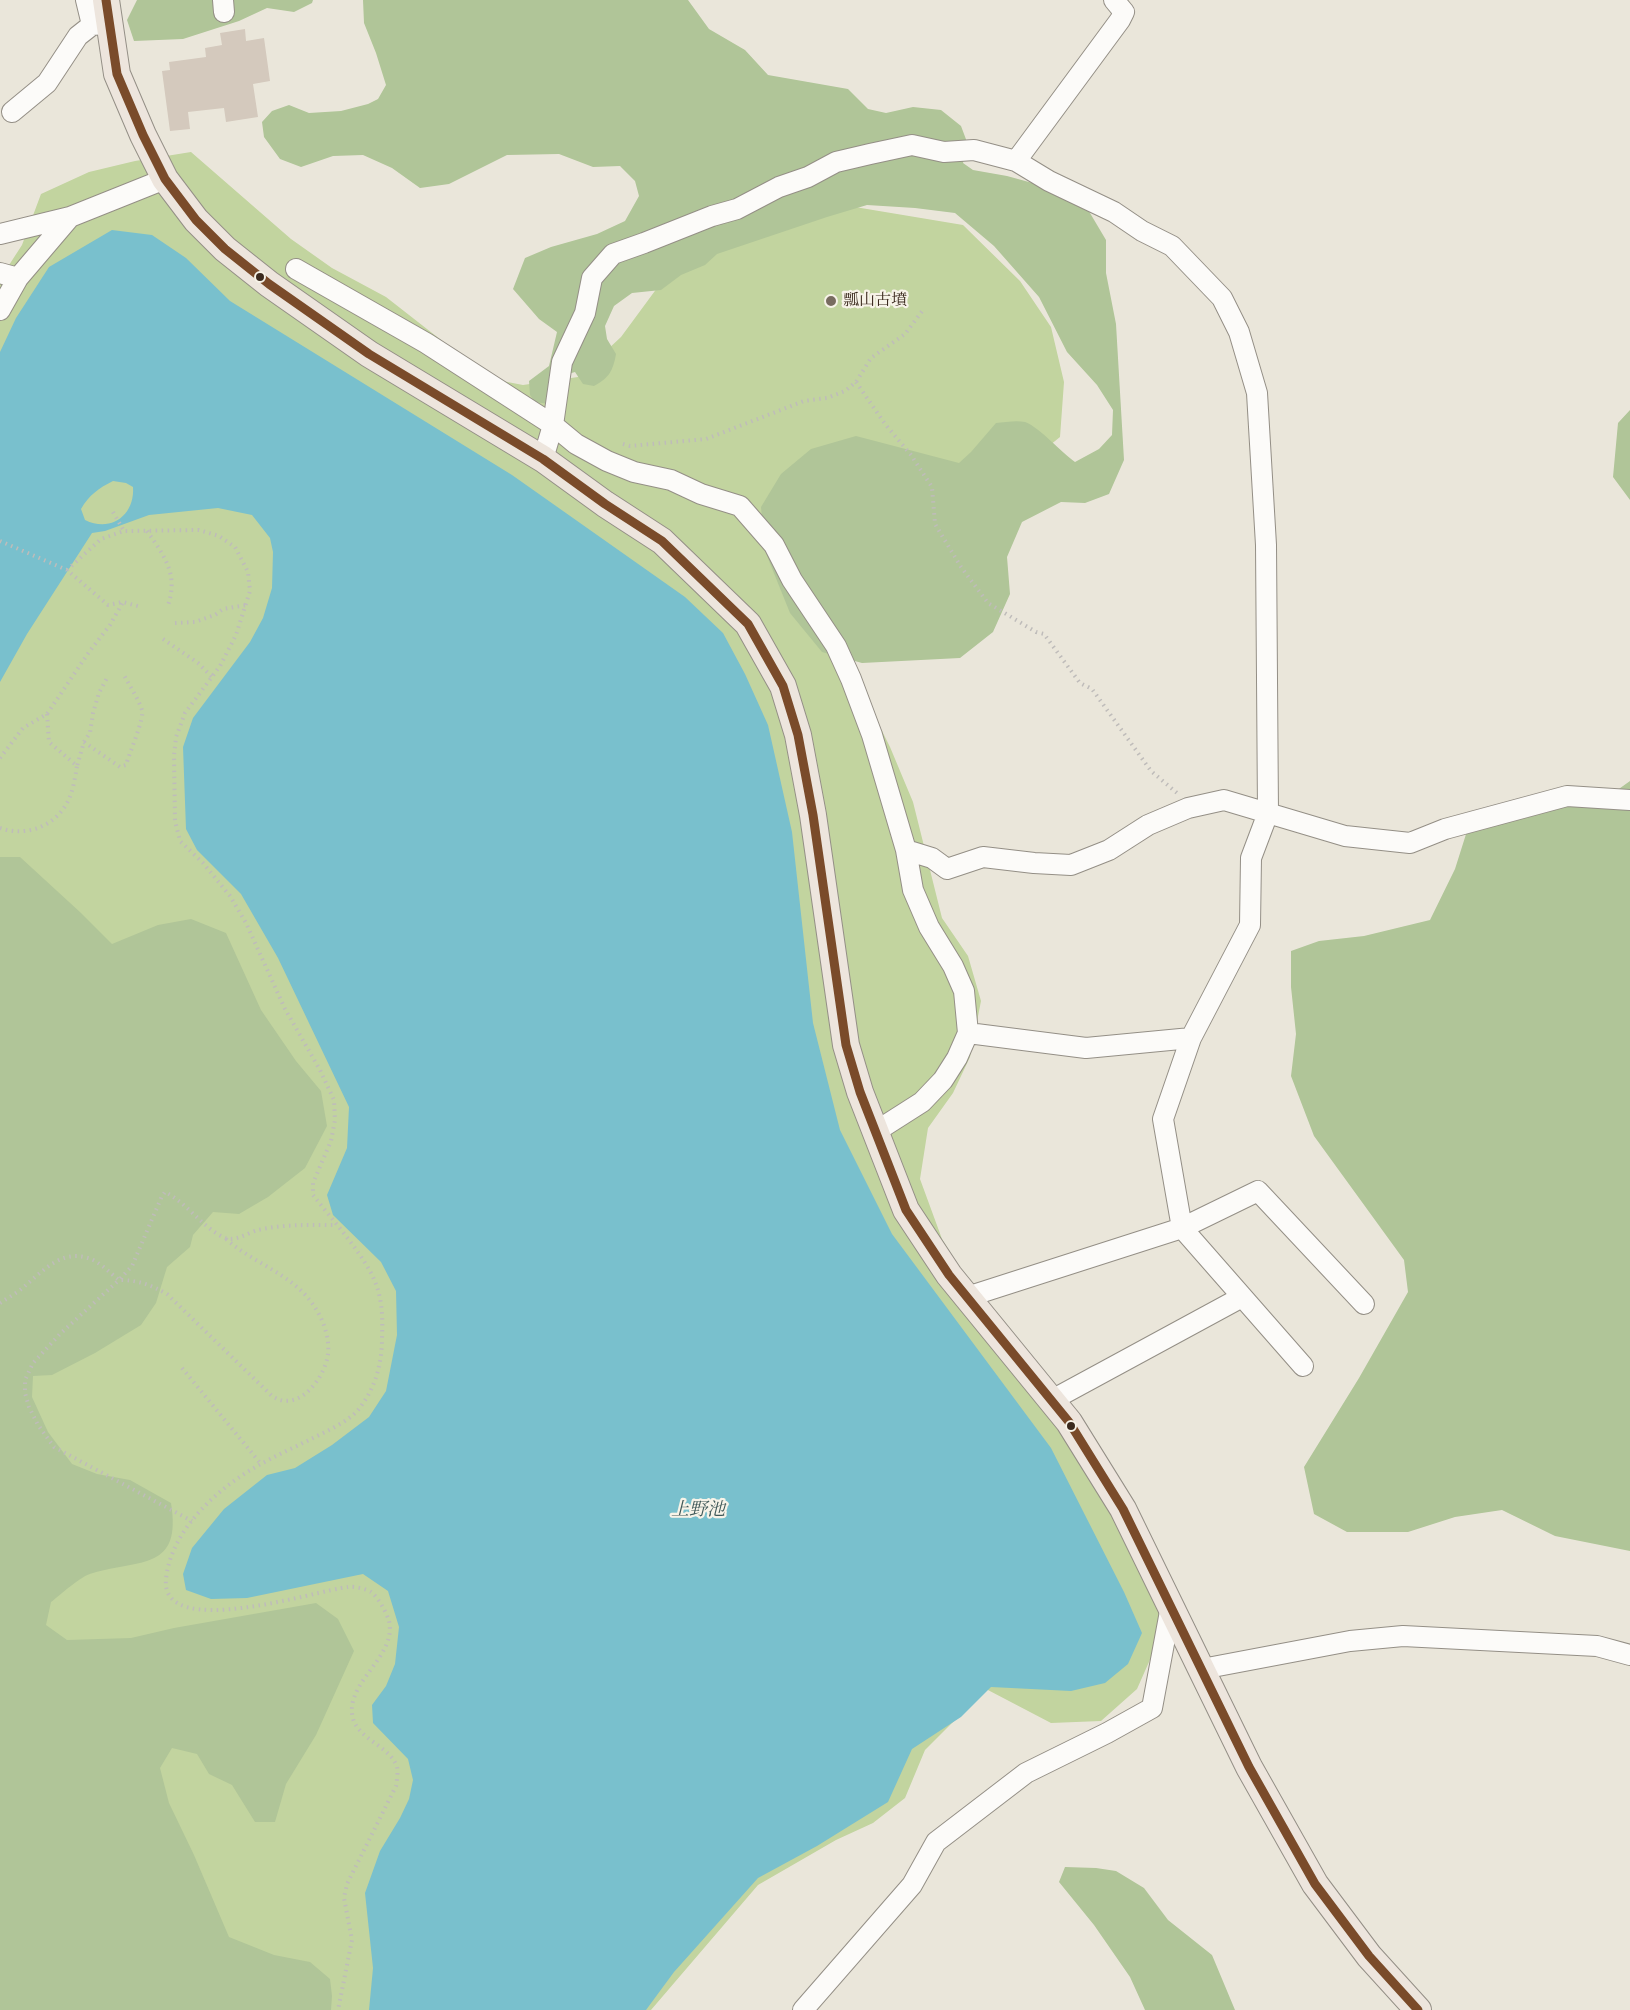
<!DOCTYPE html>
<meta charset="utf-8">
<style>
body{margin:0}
canvas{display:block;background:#eae6da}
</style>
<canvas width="1630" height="2010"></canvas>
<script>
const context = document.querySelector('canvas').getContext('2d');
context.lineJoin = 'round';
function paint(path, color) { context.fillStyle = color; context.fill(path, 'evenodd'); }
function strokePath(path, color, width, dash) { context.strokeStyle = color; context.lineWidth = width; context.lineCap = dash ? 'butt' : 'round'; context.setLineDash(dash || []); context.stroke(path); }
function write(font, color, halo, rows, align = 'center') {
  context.font = font + ' "IM FELL French Canon","Noto Serif JP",serif'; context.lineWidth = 4.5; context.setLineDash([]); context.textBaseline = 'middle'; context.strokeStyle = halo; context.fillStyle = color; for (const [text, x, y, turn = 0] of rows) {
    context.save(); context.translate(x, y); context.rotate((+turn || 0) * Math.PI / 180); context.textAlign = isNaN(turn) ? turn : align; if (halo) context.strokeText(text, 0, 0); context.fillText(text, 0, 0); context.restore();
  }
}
paint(new Path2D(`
 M 191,152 L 291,239 L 332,268 L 386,297 L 450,347 L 497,380 L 523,385 L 578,377 L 621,337 L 674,265 L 831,203 L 963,225 L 1020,281 L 1051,327 L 1064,382 L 1060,437 L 1024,466 L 780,488 L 870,707 L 890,747 L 913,802 L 942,918 L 968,956 L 981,1001 L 970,1057 L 953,1093 L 928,1128 L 920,1179 L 942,1239 L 988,1315 L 1145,1548 L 1164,1628 L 1137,1689 L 1101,1721 L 1051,1723 L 986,1689 L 925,1750 L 905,1798 L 873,1823 L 836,1840 L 758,1885 L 651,2010 L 0,2010 L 0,279 L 22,245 L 41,194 L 89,172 L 135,161 Z`), '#c2d49f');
paint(new Path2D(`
 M 137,0 L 313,0 L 312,3 L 294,12 L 267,8 L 239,21 L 183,39 L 134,41 L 127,20 Z
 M 363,0 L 688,0 L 709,29 L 745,50 L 768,75 L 848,89 L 868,109 L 886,113 L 913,107 L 941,110 L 961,126 L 967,142 L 963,163 L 973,170 L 1007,176 L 1047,187 L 1087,208 L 1106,240 L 1106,273 L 1116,324 L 1124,460 L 1109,494 L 1085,503 L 1061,502 L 1022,522 L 1007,557 L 1010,594 L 993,632 L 960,658 L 862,663 L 822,652 L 790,613 L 765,551 L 761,507 L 781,474 L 811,449 L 856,436 L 959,463 L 971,452 L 996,423 C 1005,422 1017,420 1025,422 C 1038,426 1062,453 1075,462 L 1099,449 L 1112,435 L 1113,410 L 1097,385 L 1067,352 L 1039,297 L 994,246 L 955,213 L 915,208 L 867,205 L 827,217 L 717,254 L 705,265 L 681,275 L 661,290 L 632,293 L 614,306 L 605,326 L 607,339 L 616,354 C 613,371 609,378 594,386 L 583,384 L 575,372 L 568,374 L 549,404 L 535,402 L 530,395 L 529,381 L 549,366 L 557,332 L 539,319 L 513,289 L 525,258 L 551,247 L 597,234 L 625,221 L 639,196 L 635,181 L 620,166 L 593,167 L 559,154 L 507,155 L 449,184 L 420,188 L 392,168 L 363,155 L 333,156 L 301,167 L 280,159 L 264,137 L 262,122 L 272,111 L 289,105 L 309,113 L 341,111 L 368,104 L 378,99 L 386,85 L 376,53 L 364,23 Z
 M 1630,410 L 1630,500 L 1613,477 L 1618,423 Z
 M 1630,781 L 1630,1551 L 1555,1536 L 1502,1510 L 1455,1517 L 1408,1532 L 1347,1532 L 1314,1514 L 1304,1467 L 1359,1378 L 1408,1292 L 1404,1260 L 1314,1136 L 1291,1076 L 1296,1034 L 1291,987 L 1291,951 L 1319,941 L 1364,936 L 1430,920 L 1455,869 L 1467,831 L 1616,791 Z
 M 0,857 L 20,857 L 81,913 L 112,944 L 158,925 L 191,919 L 226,933 L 261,1010 L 296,1061 L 321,1091 L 327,1126 L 305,1168 L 268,1197 L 239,1214 L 213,1212 L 193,1235 L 190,1247 L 167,1267 L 156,1303 L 141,1325 L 95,1353 L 52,1375 L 33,1376 L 32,1397 L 48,1432 L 72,1464 L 97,1474 L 130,1480 L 171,1503 C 182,1571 140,1559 93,1573 C 80,1576 62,1594 51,1602 L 46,1625 L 67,1640 L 131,1638 L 174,1628 L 316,1603 L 338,1619 L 354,1651 L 316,1735 L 286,1784 L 275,1822 L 255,1822 L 232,1785 L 209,1774 L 197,1754 L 172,1748 L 160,1768 L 169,1803 L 194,1855 L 229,1937 L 274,1955 L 310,1962 L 330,1979 L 332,1996 L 331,2010 L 0,2010 Z
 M 1065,1867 L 1096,1868 L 1116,1871 L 1144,1888 L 1168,1920 L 1212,1955 L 1235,2010 L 1145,2010 L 1130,1977 L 1094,1925 L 1059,1882 Z`), '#b0c598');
paint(new Path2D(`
 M 112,230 L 152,235 L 186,258 L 230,301 L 512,475 L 685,597 L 723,633 L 745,674 L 768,725 L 792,832 L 813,1023 L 840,1130 L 892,1234 L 1051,1448 L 1124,1592 L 1142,1633 L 1128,1664 L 1105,1683 L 1071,1691 L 991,1687 L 961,1717 L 912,1749 L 888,1802 L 817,1846 L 758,1878 L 674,1972 L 646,2010 L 369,2010 L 373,1968 L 365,1893 L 380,1851 L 400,1818 L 409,1799 L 413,1780 L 408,1759 L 373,1723 L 372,1705 L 386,1686 L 395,1664 L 399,1627 L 388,1591 L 363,1574 L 247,1598 L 211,1599 L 186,1590 L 183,1574 L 192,1548 L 224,1509 L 267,1475 L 295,1468 L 332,1445 L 369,1417 L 386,1391 L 397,1335 L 396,1291 L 381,1262 L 333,1215 L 327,1195 L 347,1148 L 349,1107 L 278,958 L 241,894 L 197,850 L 186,829 L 183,747 L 193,718 L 250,642 L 263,618 L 272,588 L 273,552 L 270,538 L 252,515 L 218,508 L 149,515 L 105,531 L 92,533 L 27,634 L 0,682 L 0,352 L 16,318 L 49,267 ZM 113,481 L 126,483 L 133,487 C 135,515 111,533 85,520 L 81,509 C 89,495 99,488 113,481 Z`), '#79c0cd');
paint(new Path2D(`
 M 245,29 L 246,41 L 264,38 L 270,81 L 253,84 L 258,117 L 226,122 L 224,108 L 188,112 L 190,129 L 170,131 L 162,71 L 170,70 L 169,62 L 206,57 L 205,48 L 222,45 L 220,33 Z`), '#d4c9bd');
const minor = new Path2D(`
 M 86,0 L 92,25 L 104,24
 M 223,0 L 224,12
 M 12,112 L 47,83 L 78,36 L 92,25
 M 1016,161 L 1120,20 L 1124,12 L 1114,0
 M 0,234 L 70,217 L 165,179
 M 296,269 L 426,343 L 553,425 L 576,444 L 607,461 L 634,472 L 671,480 L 701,494 L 740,506 L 774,545 L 792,580 L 836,646 L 851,679 L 872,735 L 906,850 L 913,890 L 929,927 L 953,966 L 964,991 L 968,1033 L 957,1058 L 943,1080 L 922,1102 L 875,1132
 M 0,273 L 18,278
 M 0,310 L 18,278 L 70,217
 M 543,459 L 553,425 L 562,362 L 585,313 L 592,278 L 613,254 L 644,243 L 712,216 L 737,209 L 779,187 L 808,177 L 836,162 L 870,154 L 912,145 L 944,152 L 974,150 L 1016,161 L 1049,181 L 1114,212 L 1142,231 L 1172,246 L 1222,298 L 1239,332 L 1257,393 L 1266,545 L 1268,813 L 1251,858 L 1250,925 L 1191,1038 L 1163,1119 L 1182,1228 L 1303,1366
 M 906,850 L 932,858 L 947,869 L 983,857 L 1034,863 L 1071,865 L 1109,850 L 1148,825 L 1188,808 L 1224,800 L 1345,836 L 1410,843 L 1445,829 L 1567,796 L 1630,800
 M 968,1033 L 1086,1048 L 1191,1038
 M 967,1297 L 1182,1228 L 1258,1191 L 1364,1304
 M 1052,1400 L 1242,1297
 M 1202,1669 L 1350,1641 L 1403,1636 L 1597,1646 L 1630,1655
 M 803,2010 L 912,1885 L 936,1842 L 1026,1773 L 1107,1733 L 1152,1708 L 1171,1606`);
const major = new Path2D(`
 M 106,0 L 117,74 L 143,135 L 165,179 L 196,220 L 225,249 L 269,284 L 369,354 L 543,459 L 605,504 L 662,541 L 748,624 L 783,686 L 798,735 L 813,815 L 846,1045 L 860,1092 L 906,1210 L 949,1275 L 1069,1422 L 1123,1509 L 1249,1767 L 1315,1884 L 1369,1956 L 1418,2010`);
strokePath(minor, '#948f86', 22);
strokePath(major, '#948f86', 28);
strokePath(new Path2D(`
 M 856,382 L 885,424 L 911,455 L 932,487 L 935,524 L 961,567 L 988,603 L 1036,632 L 1044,634 L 1080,683 L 1092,689 L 1151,771 L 1177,793
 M 623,444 L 630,446 L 706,439 L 804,401 L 827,398 L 845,391 L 856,382 L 871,358 L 905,334 L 923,310
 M 113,512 L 124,531
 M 147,531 C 166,558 179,576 167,608
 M 0,541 L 67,570 L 108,605 L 123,602 L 141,607
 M 67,570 L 101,539 L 124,531 L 199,530 L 219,536 L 235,547 L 248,572 L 250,591 L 236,635 L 220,666 L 185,713 L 176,737 L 174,756 L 175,821 L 180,841 L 203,863 L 230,896 L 246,923 L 285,1009 L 320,1070 L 334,1100 L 335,1120 L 331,1141 L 313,1183 L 313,1195 C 331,1218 357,1247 371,1273 C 382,1294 383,1314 382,1338 C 382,1365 375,1389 358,1410 C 348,1422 323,1433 309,1440 C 293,1448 277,1455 261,1464 C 220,1486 171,1529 166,1579 C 160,1642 318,1590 348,1587 C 354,1586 367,1589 371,1592 C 379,1598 386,1612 389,1621 C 397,1655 349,1680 352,1713 C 354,1739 389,1744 397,1767 C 398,1773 397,1780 396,1786 L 347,1884 L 344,1898 L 352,1940 L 338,2010
 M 175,623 L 195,622 L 215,615 L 223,609 L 246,605
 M 163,639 L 198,663 L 212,677
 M 47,714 L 49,742 L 77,766 L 84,742 L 90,733 L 93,713 L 99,693 L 108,676
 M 84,742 L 120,767 L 126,765 C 129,754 145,717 142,710 C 138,698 130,687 124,675
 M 0,758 L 23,728 L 47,714 L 89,652 L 110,625 L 123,602
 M 0,828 C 25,837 54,827 67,803 C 73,792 75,778 77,766
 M 226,1239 C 254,1264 293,1274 314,1306 C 323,1319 330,1338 328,1354 C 325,1378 298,1414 272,1396 L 167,1294 C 151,1285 138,1280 119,1280 L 132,1266 L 162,1196 L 165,1192 C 187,1203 201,1226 223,1237 C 234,1243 247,1233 258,1230 C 284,1224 310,1225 337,1225
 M 0,1303 C 9,1297 19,1292 27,1284 C 45,1269 62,1250 88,1258 C 99,1261 110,1273 119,1280 L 60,1334 L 33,1363 L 25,1380 L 25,1393 L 29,1407 L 38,1425 L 54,1447 L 192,1521
 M 182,1368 L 261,1464`), '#bfbcba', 4, [1.5, 4.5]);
strokePath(minor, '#fcfbf9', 20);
strokePath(major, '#ede5dd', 26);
strokePath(new Path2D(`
 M 106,0 L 117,74 L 143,135 L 165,179 L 196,220 L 225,249 L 269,284 L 369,354 L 543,459 L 605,504 L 662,541 L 748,624 L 783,686 L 798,735 L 813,815 L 846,1045 L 860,1092 L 906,1210 L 949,1275 L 1069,1422 L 1123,1509 L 1249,1767 L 1315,1884 L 1369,1956 L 1418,2010`), '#7a4b2a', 9);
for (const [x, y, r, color] of [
 [260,277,5,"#3b2a1e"],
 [831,301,6,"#786c60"],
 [1071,1426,5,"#3b2a1e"]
]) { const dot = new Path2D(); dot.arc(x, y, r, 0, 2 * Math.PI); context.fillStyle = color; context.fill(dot); strokePath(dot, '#f7f3e8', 2); }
write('16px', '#3b2a1e', '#f7f3e8', [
 ["瓢山古墳",843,301]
], 'left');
write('italic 18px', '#405959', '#f7f3e8', [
 ["上野池",698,1511]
]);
</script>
